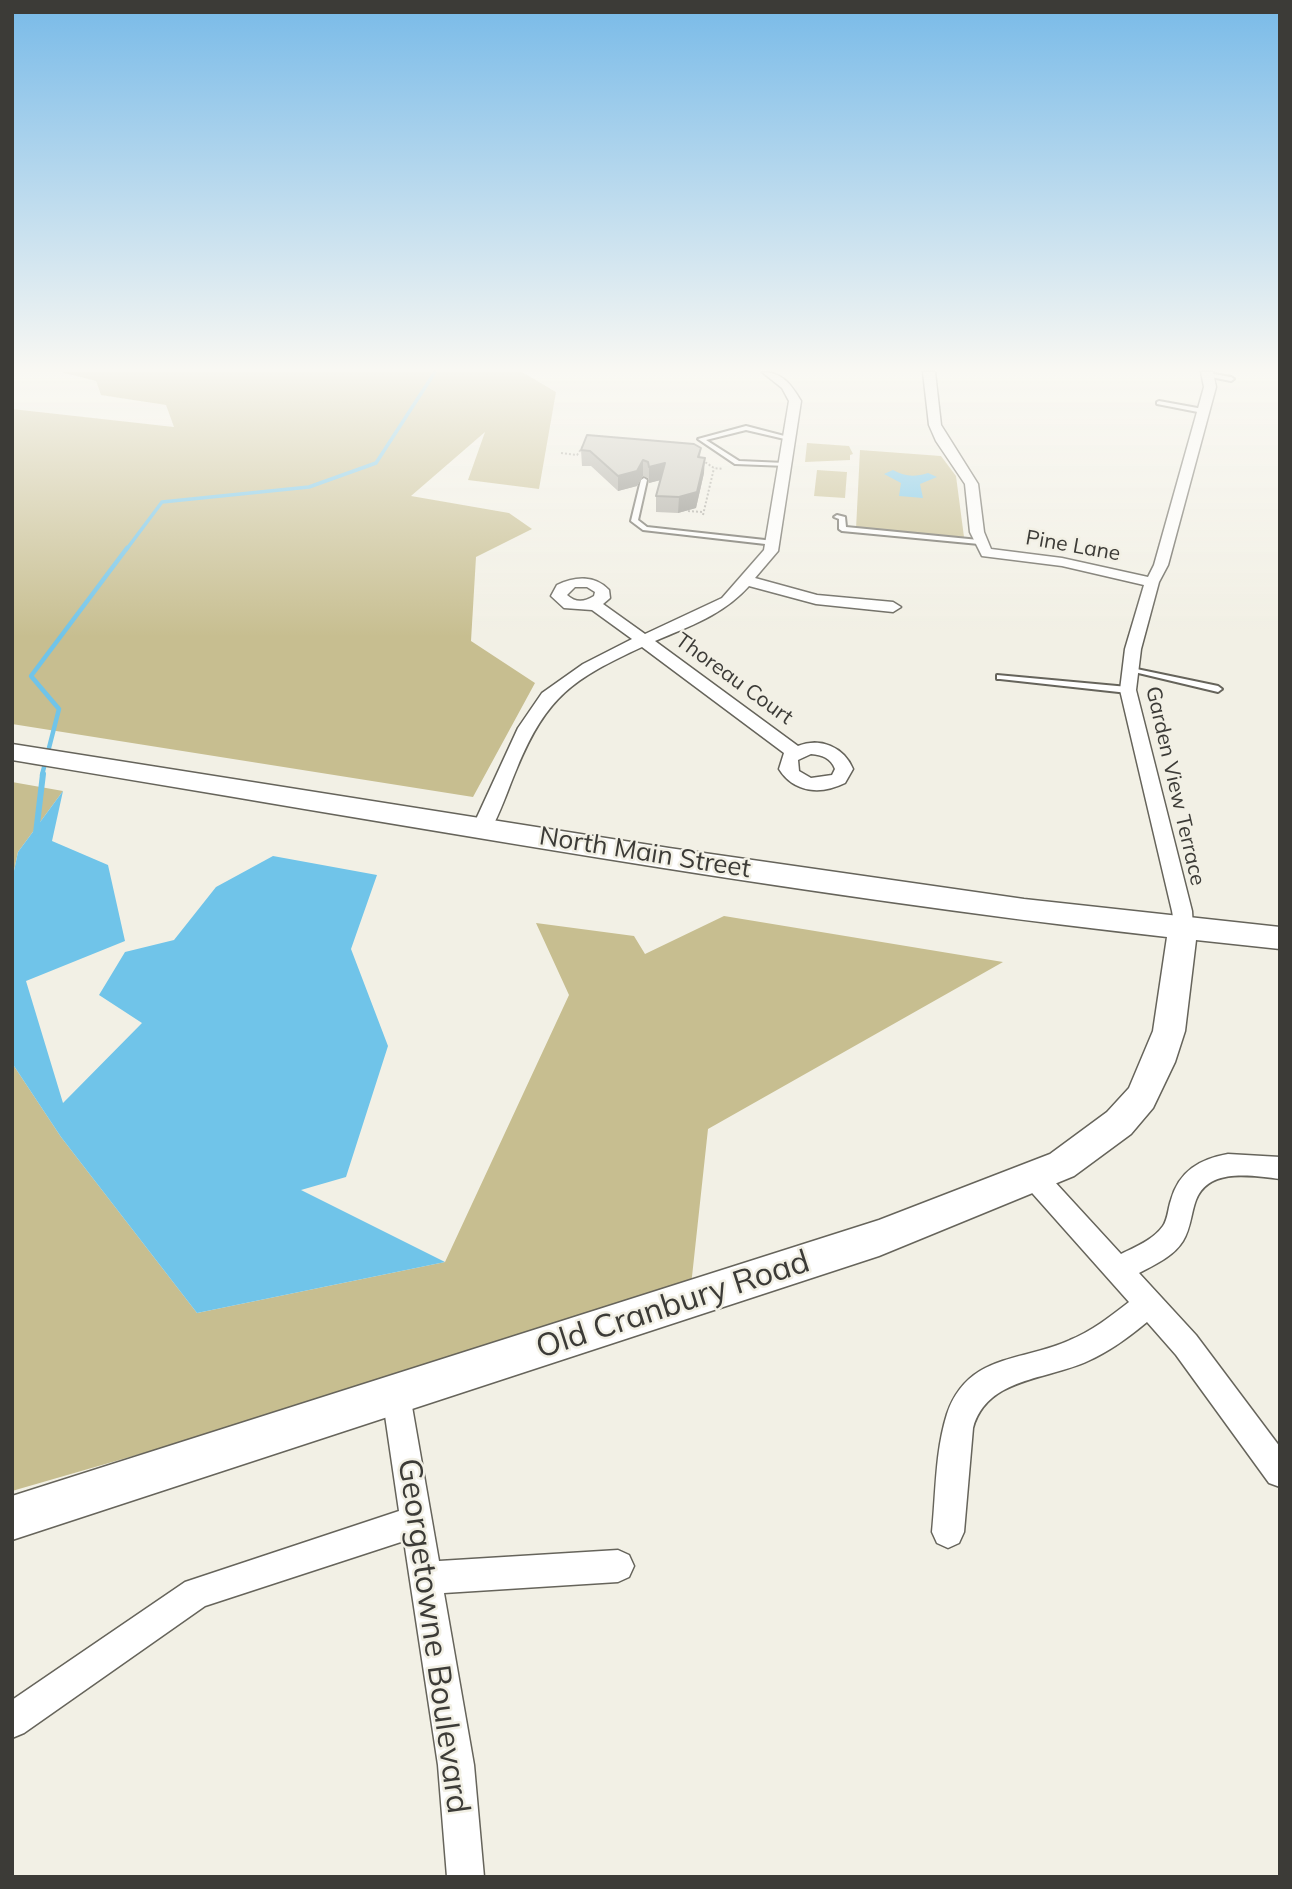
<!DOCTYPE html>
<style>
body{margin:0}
#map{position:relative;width:1292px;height:1889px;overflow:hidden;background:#f2f0e5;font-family:Mulish,sans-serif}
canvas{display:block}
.frame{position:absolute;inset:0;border:14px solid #3c3b37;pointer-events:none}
</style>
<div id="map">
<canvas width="1292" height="1889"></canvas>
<div class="frame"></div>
</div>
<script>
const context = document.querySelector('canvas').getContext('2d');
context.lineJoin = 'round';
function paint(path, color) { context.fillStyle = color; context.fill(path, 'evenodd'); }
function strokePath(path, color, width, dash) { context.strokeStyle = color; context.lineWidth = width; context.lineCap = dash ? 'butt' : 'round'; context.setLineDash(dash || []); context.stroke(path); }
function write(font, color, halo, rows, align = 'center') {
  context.font = font + ' Mulish,sans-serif'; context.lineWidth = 5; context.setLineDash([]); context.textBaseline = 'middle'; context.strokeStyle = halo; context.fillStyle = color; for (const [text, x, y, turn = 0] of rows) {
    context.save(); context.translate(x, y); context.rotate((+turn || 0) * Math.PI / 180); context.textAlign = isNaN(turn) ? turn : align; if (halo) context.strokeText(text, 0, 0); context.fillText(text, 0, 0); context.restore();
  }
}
paint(new Path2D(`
 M 61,372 L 522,372 L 556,392 L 539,489 L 468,480 L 485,432 L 411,496 L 509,513 L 532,529 L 476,557 L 471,641 L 535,683 L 473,797 L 12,724 L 12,409 L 174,427 L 166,405 L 101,395 L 96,381 Z
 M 807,443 L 849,446 L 853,454 L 850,455 L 850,460 L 805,462 Z
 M 860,450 L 941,456 L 956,476 L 964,537 L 856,529 Z
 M 817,470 L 847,472 L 845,498 L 814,496 Z
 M 12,782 L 63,791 L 18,852 L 12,880 Z
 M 724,916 L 1003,962 L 708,1129 L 690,1295 L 12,1491 L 12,1063 L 61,1137 L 197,1313 L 445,1262 L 569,995 L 536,923 L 634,936 L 645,954 Z`), '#c7be90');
paint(new Path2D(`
 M 893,470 C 905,477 915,477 928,473 L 937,477 L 920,484 L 923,498 L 899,496 L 901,483 L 884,474 Z
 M 63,791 L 52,841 L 108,865 L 125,941 L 26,981 L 63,1103 L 142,1023 L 99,995 L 125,952 L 174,940 L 216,887 L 273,856 L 377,875 L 351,949 L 388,1046 L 346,1177 L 301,1190 L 445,1262 L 197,1313 L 61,1137 L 12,1063 L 12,880 L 18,852 Z`), '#70c4e9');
strokePath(new Path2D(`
 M 126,550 L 162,502 L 309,487 L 376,463 L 435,372`), '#70c4e9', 3.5);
strokePath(new Path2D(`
 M 42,775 L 59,709 L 31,676 L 127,548`), '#70c4e9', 4.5);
strokePath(new Path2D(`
 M 36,833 L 43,774`), '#70c4e9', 6);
const lane = new Path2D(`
 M 1208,373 L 1231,377 L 1234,379 L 1231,381 L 1206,376 L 1206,374 Z
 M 1159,401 L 1203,409 L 1206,411 L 1203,413 L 1157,404 L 1157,402 Z
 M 746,426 L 792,438 L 789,440 L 746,430 L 706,440 L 739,461 L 785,463 L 788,465 L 787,466 L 735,464 L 698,439 Z
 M 644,478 L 647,480 L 638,520 L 647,527 L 774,541 L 778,543 L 774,545 L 643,530 L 631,521 L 641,480 Z
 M 837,515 L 845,517 L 846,527 L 979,540 L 983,542 L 979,544 L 842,531 L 839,529 L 839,519 L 834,517 Z
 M 1127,667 L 1218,686 L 1222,689 L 1218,692 L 1130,671 L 1126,669 Z
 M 997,675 L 1128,687 L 1132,690 L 1128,693 L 1000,679 L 997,679 Z`);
const street = new Path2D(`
 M 762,372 C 782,372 791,384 801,401 L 778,551 L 755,578 L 817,595 L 893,602 L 901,607 L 893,612 L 816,604 L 749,586 C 723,615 690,626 655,641 L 798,746 C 820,737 844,747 853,769 L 845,783 C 821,795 794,793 779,769 L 784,753 L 642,647 C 573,679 547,696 517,768 C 508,789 501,812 489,833 L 475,833 L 472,828 L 518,728 L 542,693 L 583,664 L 632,639 L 592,610 L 564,608 L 551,596 L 557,585 C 575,576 595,575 609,590 L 610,598 L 603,604 L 645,634 L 722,598 L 764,550 L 789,401 L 782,388 ZM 575,587 L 587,587 L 595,592 L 594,596 C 584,602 576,603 567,595 ZM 811,754 C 822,755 831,758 835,769 L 832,775 L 811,778 L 799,771 L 798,760 Z
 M 923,372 L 935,372 L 941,425 L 978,484 L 984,532 L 991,549 L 1062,558 L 1148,577 L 1154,565 L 1204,387 L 1201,372 L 1213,372 L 1216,387 L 1168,565 L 1159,582 L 1141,649 L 1136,690 L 1192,911 L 1193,928 L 1190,934 L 1176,934 L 1172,911 L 1120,690 L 1125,649 L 1144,585 L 1062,566 L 982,556 L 970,532 L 965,484 L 936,441 L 929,425 Z
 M 1228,1154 L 1280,1157 L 1280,1179 C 1253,1176 1209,1167 1196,1200 C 1191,1213 1191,1228 1183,1241 C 1173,1257 1154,1265 1139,1273 L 1196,1335 L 1280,1447 L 1280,1487 L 1269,1483 L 1176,1355 L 1147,1322 C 1129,1337 1110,1351 1088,1361 C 1048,1380 987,1377 973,1428 L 964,1532 L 959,1543 L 948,1548 L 937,1543 L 932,1532 C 936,1493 935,1452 947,1414 C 968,1353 1022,1362 1070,1340 C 1092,1331 1111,1316 1129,1302 L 1025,1185 L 1022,1177 L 1025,1169 L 1034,1165 L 1043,1169 L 1121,1254 C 1135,1247 1153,1240 1163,1226 C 1168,1219 1168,1208 1171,1200 C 1179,1171 1200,1159 1228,1154 Z
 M 396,1381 L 406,1385 L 410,1395 L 439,1561 L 618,1550 L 629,1555 L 634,1566 L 629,1577 L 618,1582 L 444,1593 L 474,1765 L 484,1877 L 447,1877 L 438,1765 L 404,1541 L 205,1606 L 24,1733 L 12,1738 L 12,1700 L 185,1582 L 399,1511 L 382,1395 L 386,1385 Z`);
const secondary = new Path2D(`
 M 12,744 L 669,848 L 1024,899 L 1280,927 L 1280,949 L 1196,940 L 1185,1031 L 1175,1062 L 1153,1108 L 1131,1134 L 1074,1176 L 879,1256 L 12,1540 L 12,1496 L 879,1220 L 1050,1154 L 1107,1112 L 1129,1088 L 1153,1031 L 1167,937 C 780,894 396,823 12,760 Z`);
strokePath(lane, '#66645b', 4);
strokePath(street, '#66645b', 3);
strokePath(secondary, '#66645b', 3);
strokePath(new Path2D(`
 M 561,453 L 577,455 L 584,445
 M 702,460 L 714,468 L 723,469
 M 688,511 L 703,512
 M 703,515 L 714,468`), '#a9a79f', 2, [2, 2]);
paint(lane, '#fff');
paint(street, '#fff');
paint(secondary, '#fff');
paint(new Path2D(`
 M 701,448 L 700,457 L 704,473 L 696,508 L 678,513 L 656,512 L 656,496 L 660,480 L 649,483 L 648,478 L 643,476 L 637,486 L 618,491 L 591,466 L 582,466 L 581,450 Z`), '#aba9a1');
paint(new Path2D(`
 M 705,458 L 704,473 L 696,508 L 678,513 L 679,497 Z
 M 643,460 L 643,476 L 637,486 L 618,491 L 618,476 Z
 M 665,463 L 665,479 L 649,483 L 649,467 Z`), '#8b8a83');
const building = new Path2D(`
 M 587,435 L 694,444 L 701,448 L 698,457 L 705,458 L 697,492 L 679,497 L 656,496 L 665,463 L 649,467 L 648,462 L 643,460 L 637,471 L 618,476 L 590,451 L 581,450 Z`);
paint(building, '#c7c5bb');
strokePath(building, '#8b8a83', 2);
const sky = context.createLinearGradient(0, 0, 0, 637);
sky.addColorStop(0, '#78bae8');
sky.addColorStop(0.58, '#f9f8f3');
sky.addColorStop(1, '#f9f8f300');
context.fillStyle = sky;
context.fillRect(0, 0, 1292, 637);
write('21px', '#3c3b37', '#f2f0e5', [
 ["Pine Lane",1073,546,10],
 ["Thoreau Court",734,679,36],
 ["Garden View Terrace",1175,786,77]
]);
write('26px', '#3c3b37', '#f2f0e5', [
 ["North Main Street",645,853,9]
]);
write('32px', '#3c3b37', '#f2f0e5', [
 ["Old Cranbury Road",673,1305,-18],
 ["Georgetowne Boulevard",433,1636,82]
]);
</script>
